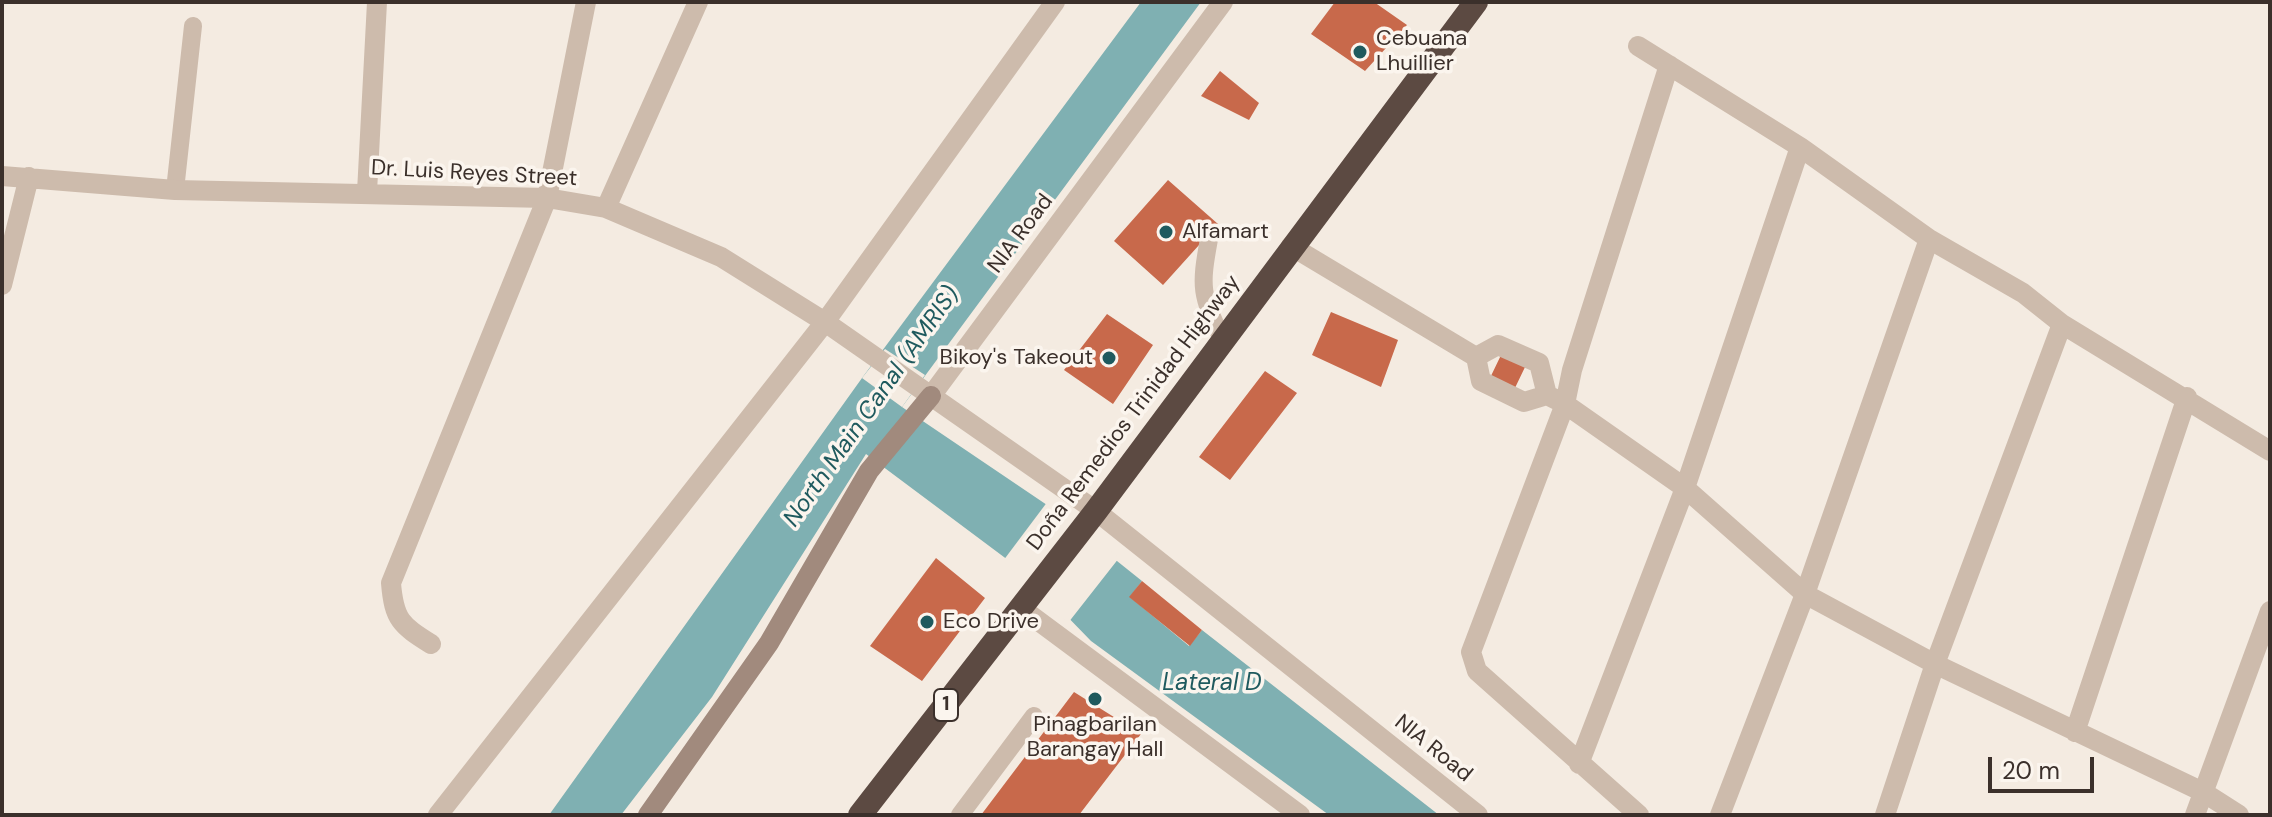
<!DOCTYPE html>
<meta charset="utf-8">
<style>
body{margin:0}
#map{position:relative;width:2272px;height:817px;overflow:hidden;background:#f4ebe1;font-family:"DM Sans",sans-serif}
canvas{display:block}
.frame{position:absolute;inset:0;border:4px solid #3b302b;pointer-events:none}
.scale{position:absolute;left:1988px;top:757px;width:106px;height:36px;box-sizing:border-box;border:4px solid #3b302b;border-top:0;padding-left:10px;font-size:24px;line-height:28px;white-space:nowrap;color:#3b302b;-webkit-text-stroke:6px #fbf5ee;paint-order:stroke}
</style>
<div id="map">
<canvas width="2272" height="817"></canvas>
<div class="frame"></div>
<div class="scale">20 m</div>
</div>
<script>
const context = document.querySelector('canvas').getContext('2d');
context.lineJoin = 'round';
function paint(path, color) { context.fillStyle = color; context.fill(path, 'evenodd'); }
function strokePath(path, color, width, dash) { context.strokeStyle = color; context.lineWidth = width; context.lineCap = dash ? 'butt' : 'round'; context.setLineDash(dash || []); context.stroke(path); }
function write(font, color, halo, rows, align = 'center') {
  context.font = font + ' "DM Sans",sans-serif'; context.lineWidth = 7; context.setLineDash([]); context.textBaseline = 'middle'; context.strokeStyle = halo; context.fillStyle = color; for (const [text, x, y, turn = 0] of rows) {
    context.save(); context.translate(x, y); context.rotate((+turn || 0) * Math.PI / 180); context.textAlign = isNaN(turn) ? turn : align; if (halo) context.strokeText(text, 0, 0); context.fillText(text, 0, 0); context.restore();
  }
}
paint(new Path2D(`
 M 1141,2 L 1201,2 L 902,407 L 1047,505 L 1142,581 L 1130,597 L 1189,646 L 1202,630 L 1439,815 L 1329,815 L 1091,641 L 1024,572 L 866,454 L 712,697 L 621,815 L 549,815 L 862,378 Z`), '#7fb0b2');
paint(new Path2D(`
 M 885,349 L 925,375 L 902,407 L 862,378 Z
 M 1048,501 L 1119,558 L 1068,623 L 1003,561 Z`), '#f4ebe1');
paint(new Path2D(`
 M 1335,2 L 1374,2 L 1407,25 L 1365,71 L 1311,34 Z
 M 1220,71 L 1259,103 L 1249,120 L 1201,96 Z
 M 1168,180 L 1218,224 L 1163,285 L 1114,241 Z
 M 1331,312 L 1398,340 L 1381,387 L 1312,355 Z
 M 1107,314 L 1153,345 L 1113,404 L 1064,370 Z
 M 1502,353 L 1526,365 L 1514,390 L 1490,378 Z
 M 1265,371 L 1297,393 L 1230,480 L 1199,457 Z
 M 936,558 L 985,598 L 922,681 L 870,646 Z
 M 1142,581 L 1202,630 L 1190,646 L 1129,597 Z
 M 1074,692 L 1141,734 L 1079,815 L 981,815 Z`), '#c8694b');
strokePath(new Path2D(`
 M 175,190 L 193,26
 M 1209,239 C 1200,288 1201,294 1222,339
 M 960,815 L 1034,716`), '#cdbbac', 18);
strokePath(new Path2D(`
 M 1638,46 L 1800,147 L 1929,239 L 2023,293 L 2062,324 L 2270,451
 M 2,176 L 175,190 L 547,198 L 606,208 L 721,257 L 825,322 L 1096,511 L 1478,815
 M 367,192 L 377,2
 M 606,208 L 698,2
 M 1291,246 L 1476,357 L 1481,381 L 1524,402 L 1547,395 L 1565,404 L 1685,488 L 1805,594 L 1935,664 L 2203,792 L 2239,815
 M 2,285 L 29,177
 M 1476,357 L 1498,345 L 1539,363 L 1547,395
 M 931,396 L 1223,2
 M 1021,608 L 1300,815
 M 431,644 C 401,625 394,620 391,583 L 547,198 L 586,2
 M 2075,732 L 2187,397
 M 1579,764 L 1685,488 L 1800,147
 M 438,815 L 825,322 L 1055,2
 M 1639,815 L 1477,671 L 1471,652 L 1565,404 L 1572,370 L 1669,65
 M 1720,815 L 1805,594 L 1929,239
 M 1885,815 L 1935,664 L 2062,324
 M 2195,815 L 2270,611`), '#cdbbac', 20);
strokePath(new Path2D(`
 M 648,815 L 769,643 L 869,471 L 931,396`), '#a18a7d', 20);
strokePath(new Path2D(`
 M 860,815 L 1096,511 L 1476,2`), '#5c4a42', 24);
for (const [x, y, r, color] of [
 [1360,52,8,"#1f5a5e"],
 [1166,232,8,"#1f5a5e"],
 [1109,358,8,"#1f5a5e"],
 [927,622,8,"#1f5a5e"],
 [1095,699,8,"#1f5a5e"]
]) { const dot = new Path2D(); dot.arc(x, y, r, 0, 2 * Math.PI); context.fillStyle = color; context.fill(dot); strokePath(dot, '#fbf5ee', 3); }
for (const [x, y, w] of [
 [946,705,24]
]) { const box = new Path2D(); box.roundRect(x - w / 2, y - 16, w, 32, 6); context.fillStyle = '#fbf5ee'; context.fill(box); strokePath(box, '#3b302b', 2); }
write('bold 20px', '#3b302b', null, [
 ["1",946,705]
]);
write('22px', '#3b302b', '#fbf5ee', [
 ["Cebuana",1376,39],
 ["Lhuillier",1376,64],
 ["Alfamart",1182,232],
 ["Bikoy's Takeout",1093,358,"right"],
 ["Eco Drive",943,622],
 ["Pinagbarilan",1095,725,"center"],
 ["Barangay Hall",1095,750,"center"]
], 'left');
write('22px', '#3b302b', '#fbf5ee', [
 ["Dr. Luis Reyes Street",474,174,3],
 ["NIA Road",1021,234,-53],
 ["Doña Remedios Trinidad Highway",1134,413,-53],
 ["NIA Road",1433,749,39]
]);
write('italic 24px', '#1f5a5e', '#fbf5ee', [
 ["North Main Canal (AMRIS)",872,407,-55],
 ["Lateral D",1212,684]
]);
</script>
